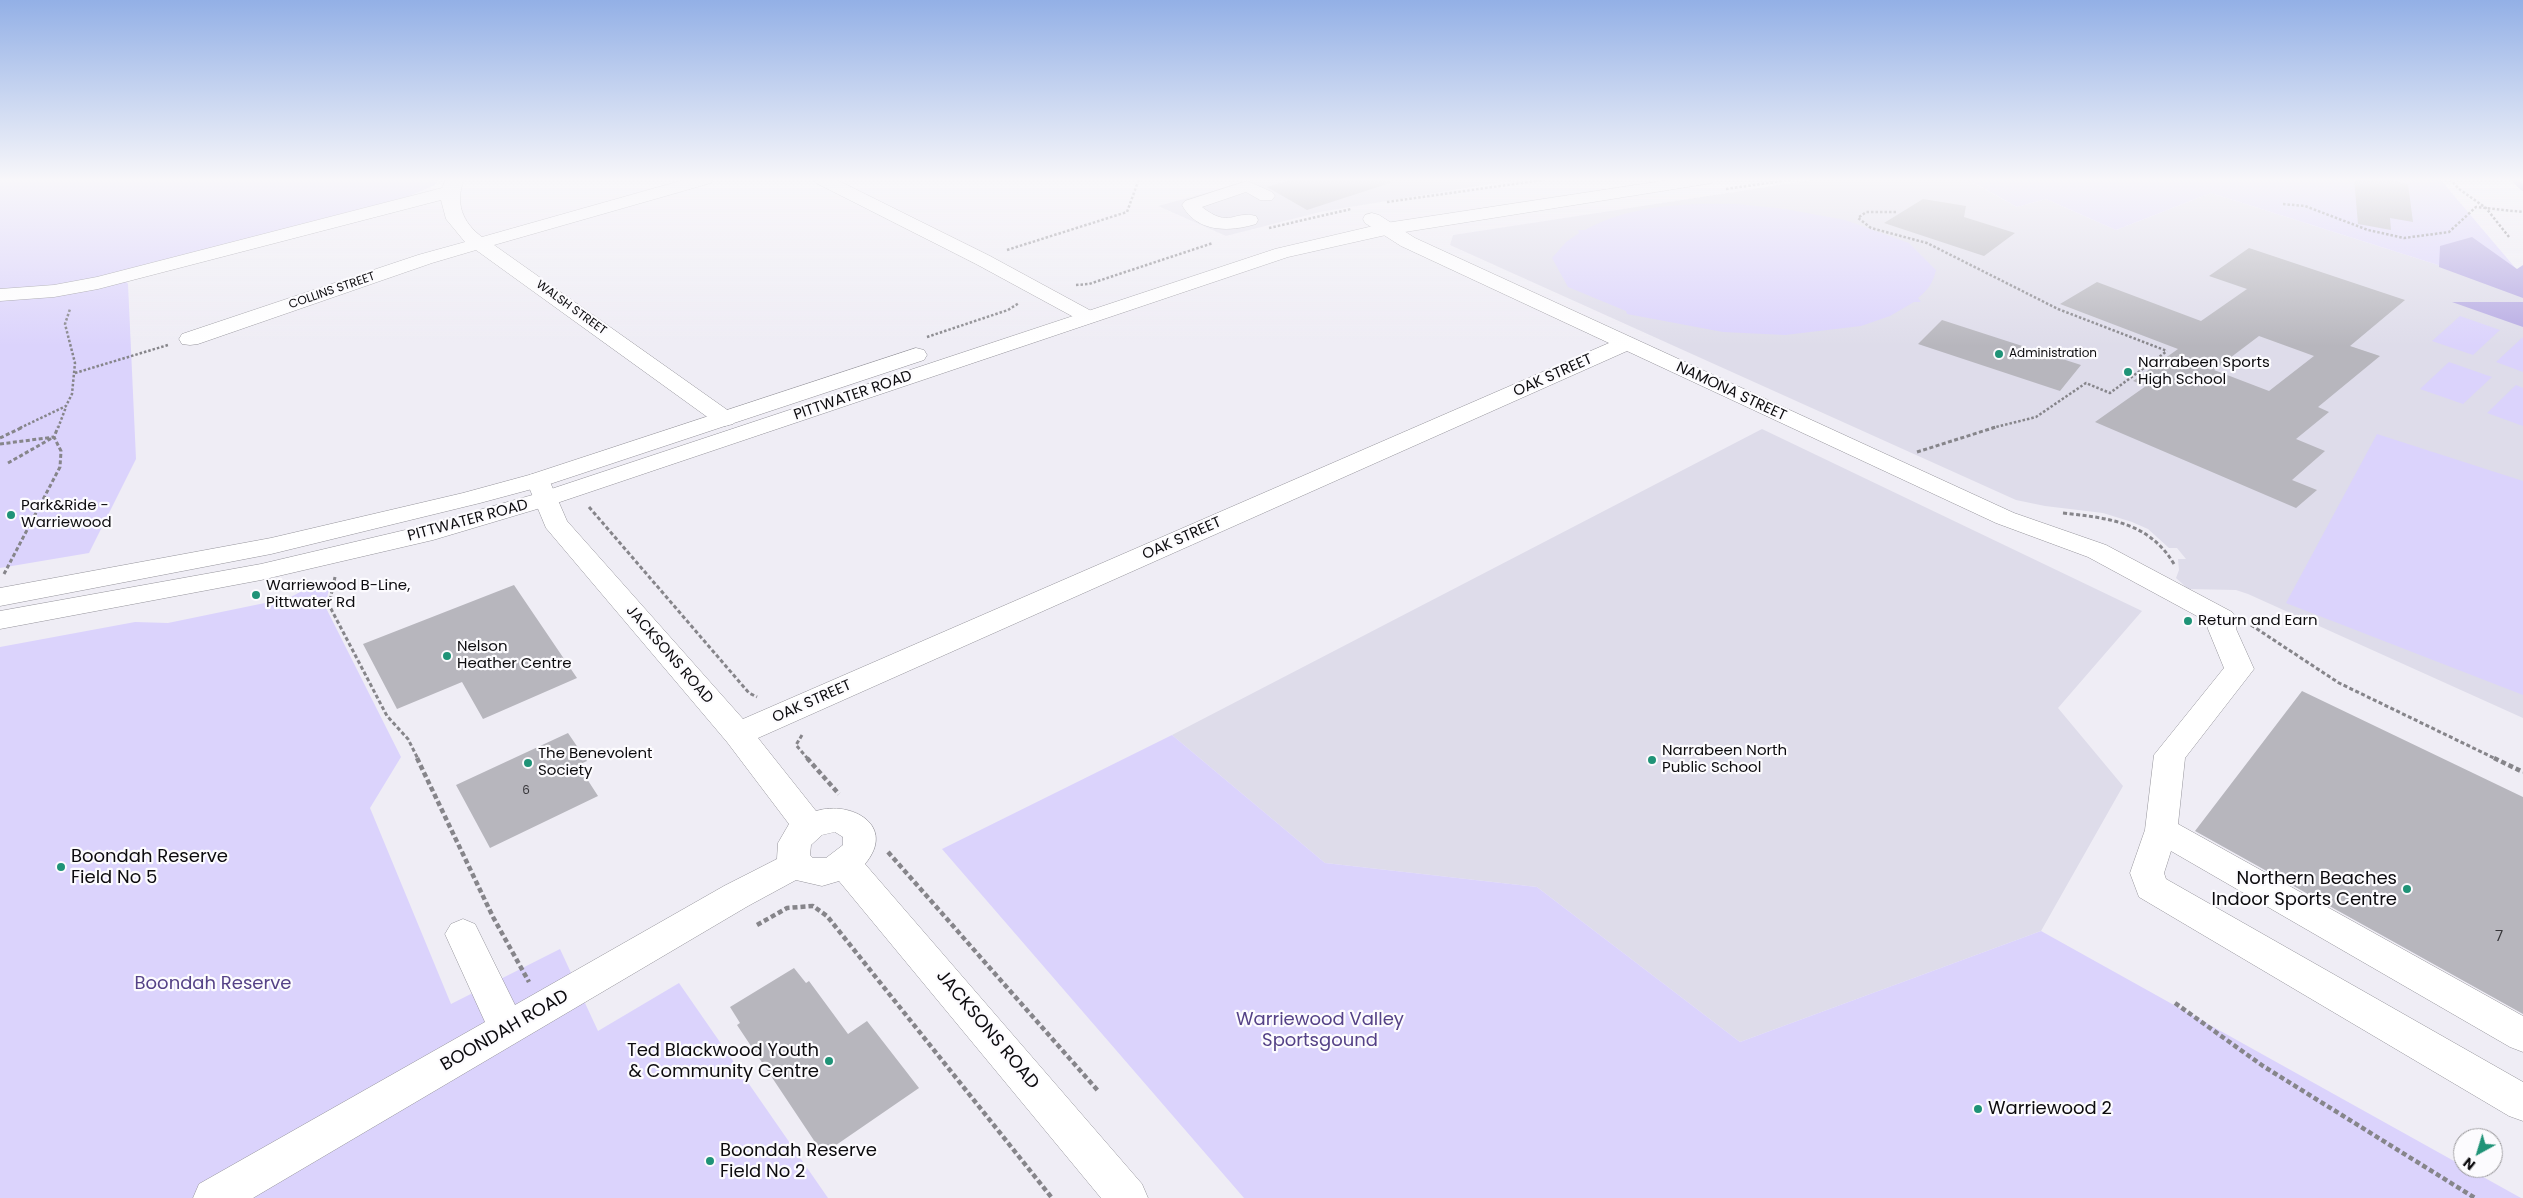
<!DOCTYPE html>
<style>
body{margin:0}
#map{position:relative;width:2523px;height:1198px;overflow:hidden;background:#efedf5;font-family:Poppins,sans-serif}
canvas{display:block}
.north{position:absolute;left:2453px;top:1128px;width:50px;height:50px;box-sizing:border-box;background:#fcfbfe;border:1px solid #9c9b9e;border-radius:50%;rotate:219deg;font-size:14px;font-weight:700;line-height:20px;text-align:center;color:#0c0b0e}
.north::after{content:'';display:block;margin:auto;width:18px;height:22px;background:#1f9377;clip-path:polygon(50% 0,100% 100%,50% 72%,0 100%)}
</style>
<div id="map">
<canvas width="2523" height="1198"></canvas>
<div class="north">N</div>
</div>
<script>
const context = document.querySelector('canvas').getContext('2d');
context.lineJoin = 'round';
function paint(path, color) { context.fillStyle = color; context.fill(path, 'evenodd'); }
function strokePath(path, color, width, dash) { context.strokeStyle = color; context.lineWidth = width; context.lineCap = dash ? 'butt' : 'round'; context.setLineDash(dash || []); context.stroke(path); }
function write(font, color, halo, rows, align = 'center') {
  context.font = font + ' Poppins,sans-serif'; context.lineWidth = 4.5; context.setLineDash([]); context.textBaseline = 'middle'; context.strokeStyle = halo; context.fillStyle = color; for (const [text, x, y, turn = 0] of rows) {
    context.save(); context.translate(x, y); context.rotate((+turn || 0) * Math.PI / 180); context.textAlign = isNaN(turn) ? turn : align; if (halo) context.strokeText(text, 0, 0); context.fillText(text, 0, 0); context.restore();
  }
}
paint(new Path2D(`
 M 1256,179 L 1520,179 L 1320,212 L 1226,236 L 1158,206 Z
 M 1819,179 L 1966,179 L 2017,207 L 2046,199 L 2116,230 L 2211,193 L 2523,292 L 2523,718 L 2248,594 L 2236,590 L 2188,589 L 2176,578 L 2179,570 L 2178,559 L 2186,559 L 2177,548 L 2169,548 L 2148,529 L 2132,522 L 2103,513 L 2045,506 L 2016,500 L 1450,245 L 1453,235 Z
 M 1762,429 L 2142,611 L 2058,708 L 2123,786 L 2041,931 L 1740,1042 L 1537,887 L 1325,863 L 1172,735 Z`), '#dedcea');
paint(new Path2D(`
 M 0,179 L 439,179 L 435,185 L 405,198 L 126,281 L 128,284 L 136,459 L 89,553 L 0,568 Z
 M 1967,179 L 2440,179 L 2523,277 L 2523,292 L 2211,193 L 2116,230 L 2046,199 L 2017,207 Z
 M 1737,204 L 1785,209 L 1845,220 L 1909,243 L 1936,270 C 1933,283 1928,290 1918,298 L 1921,302 L 1914,302 L 1890,316 L 1861,326 L 1785,335 L 1723,332 L 1627,314 L 1626,311 L 1568,287 L 1552,258 L 1566,242 L 1579,233 L 1578,230 L 1585,230 C 1630,205 1686,203 1737,204 Z
 M 2460,316 L 2500,330 L 2473,355 L 2432,341 Z
 M 2523,337 L 2523,372 L 2496,362 Z
 M 2449,362 L 2492,377 L 2463,404 L 2420,389 Z
 M 2516,385 L 2523,388 L 2523,426 L 2487,413 Z
 M 2377,434 L 2523,481 L 2523,695 L 2286,603 Z
 M 331,581 L 325,606 L 401,757 L 370,808 L 451,1004 L 560,949 L 598,1031 L 679,983 L 828,1198 L 0,1198 L 0,647 L 135,622 L 168,623 L 289,598 L 315,584 Z
 M 1172,735 L 1325,863 L 1537,887 L 1740,1042 L 2041,931 L 2463,1166 L 2463,1168 L 2467,1168 L 2521,1198 L 1244,1198 L 942,849 Z`), '#dbd3fc');
paint(new Path2D(`
 M 2472,237 L 2517,269 L 2523,265 L 2523,298 L 2439,267 L 2440,246 Z
 M 2452,302 L 2523,302 L 2523,327 Z`), '#b6aae3');
strokePath(new Path2D(`
 M 2514,179 L 2523,188`), '#b5a9e2', 6);
paint(new Path2D(`
 M 1295,178 L 1390,178 L 1390,183 L 1307,210 L 1267,187 Z
 M 2354,178 L 2385,178 L 2408,184 L 2413,222 L 2390,218 L 2391,230 L 2358,224 Z
 M 1923,199 L 1966,206 L 1964,217 L 2015,233 L 1984,256 L 1884,223 Z
 M 2249,248 L 2405,300 L 2350,346 L 2380,356 L 2318,407 L 2329,412 L 2296,439 L 2325,451 L 2292,480 L 2317,490 L 2296,508 L 2095,422 L 2146,386 L 2133,381 L 2178,349 L 2060,304 L 2097,282 L 2201,321 L 2247,289 L 2209,276 ZM 2259,336 L 2314,356 L 2269,391 L 2214,370 Z
 M 1942,320 L 2081,365 L 2060,391 L 1918,344 Z
 M 514,585 L 577,678 L 483,719 L 462,682 L 397,709 L 363,644 Z
 M 2302,691 L 2523,797 L 2523,1014 L 2195,831 Z
 M 568,733 L 587,761 L 578,765 L 598,796 L 490,848 L 456,785 Z
 M 794,968 L 806,983 L 809,981 L 848,1034 L 867,1021 L 919,1088 L 823,1154 L 737,1025 L 740,1023 L 730,1007 Z`), '#b7b6bd');
const minor = new Path2D(`
 M 446,179 L 464,179 C 455,203 462,222 482,237 L 687,179 L 714,179 L 711,183 L 494,245 L 733,414 L 737,419 L 733,424 L 725,426 L 717,424 L 476,250 L 432,263 L 198,344 L 190,345 L 182,344 L 179,339 L 182,334 L 418,255 L 465,242 L 446,219 L 441,200 L 98,289 L 54,297 L 0,301 L 0,289 L 54,285 L 97,277 L 442,188 Z
 M 813,179 L 835,179 L 990,256 L 1095,313 L 1098,317 L 1095,321 L 1088,323 L 1081,321 L 976,264 L 816,183 Z
 M 1247,181 L 1272,192 L 1275,196 L 1272,200 L 1260,200 L 1246,192 L 1202,207 C 1230,229 1233,210 1256,216 L 1258,220 L 1256,224 C 1230,232 1197,233 1182,205 L 1185,201 Z
 M 1372,213 L 1379,215 L 1415,238 L 2014,513 L 2106,545 L 2232,612 L 2236,618 L 2236,629 L 2254,669 L 2185,758 L 2178,824 L 2523,1016 L 2523,1052 L 2510,1047 L 2171,851 L 2164,873 L 2166,879 L 2523,1082 L 2523,1121 L 2509,1116 L 2139,897 L 2130,873 L 2145,830 L 2154,755 L 2224,668 L 2208,629 L 2208,622 L 2088,557 L 1996,523 L 1627,351 L 758,738 L 816,811 C 852,800 897,826 865,864 L 1142,1184 L 1148,1198 L 1101,1198 L 839,881 L 822,886 L 796,880 L 748,906 L 253,1198 L 193,1198 L 199,1184 L 485,1022 L 445,934 L 451,924 L 463,919 L 475,924 L 515,1005 L 724,886 L 777,859 L 778,843 L 789,824 L 727,742 L 546,528 L 526,480 L 529,475 L 538,473 L 547,475 L 567,521 L 743,719 L 1609,343 L 1401,246 L 1365,223 L 1363,219 L 1365,215 ZM 835,832 L 843,837 L 843,845 L 826,858 L 813,858 L 810,855 L 811,845 L 822,835 Z`);
const highway = new Path2D(`
 M 1675,179 L 1715,179 L 1712,183 L 1706,184 L 1386,235 L 1288,257 L 554,504 L 433,540 L 261,580 L 0,629 L 0,611 L 261,564 L 418,527 L 536,494 L 1275,249 L 1386,223 Z
 M 916,348 L 924,350 L 927,355 L 924,360 L 547,485 L 480,503 L 271,554 L 0,606 L 0,588 L 271,538 L 463,493 L 529,475 Z`);
strokePath(minor, '#95949b', 1);
strokePath(highway, '#95949b', 1);
strokePath(new Path2D(`
 M 2450,179 L 2459,189 L 2486,208 L 2509,237
 M 1726,189 L 1795,179
 M 1387,202 L 1549,179
 M 2283,204 L 2305,206 L 2368,230 L 2404,238 L 2449,232 L 2476,207 L 2523,212
 M 1896,212 L 1866,212 L 1858,218 L 1871,228 L 1927,243 L 2058,309 L 2167,351
 M 1269,228 L 1351,209
 M 1007,250 L 1127,212 L 1139,179
 M 1076,285 L 1089,284 L 1213,243
 M 927,337 L 1008,310 L 1019,303
 M 75,373 L 168,345
 M 20,428 L 66,406 L 72,394 L 75,363 L 65,324 L 70,309
 M 58,428 L 66,407
 M 1992,428 L 2036,417 L 2086,383 L 2110,393 L 2167,351`), '#86858a', 2.5, [2.5, 2]);
strokePath(new Path2D(`
 M 0,438 L 23,427
 M 0,444 L 54,437
 M 1917,452 L 1996,427
 M 8,463 L 52,438
 M 589,507 L 749,693 L 757,697
 M 2063,513 C 2108,518 2149,522 2174,564
 M 4,574 L 60,467 L 61,451 L 54,437 L 58,427
 M 335,577 L 329,605 L 387,716 L 408,739 L 418,759
 M 2251,625 L 2339,683 L 2496,759
 M 802,735 L 796,745 L 808,759`), '#86858a', 3, [4, 2.5]);
strokePath(new Path2D(`
 M 417,758 L 493,917 L 529,982
 M 807,758 L 839,794
 M 2494,758 L 2523,772
 M 888,852 L 1099,1092
 M 757,925 L 787,908 L 813,906 L 827,916 L 1052,1198
 M 2175,1003 L 2263,1066 L 2475,1198`), '#86858a', 4.5, [5, 3]);
paint(minor, '#fff');
paint(highway, '#fff');
const sky = context.createLinearGradient(0, 0, 0, 346);
sky.addColorStop(0, '#93b0e6');
sky.addColorStop(0.52, '#f8f7fa');
sky.addColorStop(1, '#f8f7fa00');
context.fillStyle = sky;
context.fillRect(0, 0, 2523, 346);
for (const [x, y, r, color] of [
 [1999,354,5,"#1f9377"],
 [2128,372,5,"#1f9377"],
 [11,515,5,"#1f9377"],
 [256,595,5,"#1f9377"],
 [2188,621,5,"#1f9377"],
 [447,656,5,"#1f9377"],
 [1652,760,5,"#1f9377"],
 [528,763,5,"#1f9377"],
 [61,867,5,"#1f9377"],
 [2407,889,5,"#1f9377"],
 [829,1061,5,"#1f9377"],
 [1978,1109,5,"#1f9377"],
 [710,1161,5,"#1f9377"]
]) { const dot = new Path2D(); dot.arc(x, y, r, 0, 2 * Math.PI); context.fillStyle = color; context.fill(dot); strokePath(dot, '#fcfbfe', 2); }
write('12px', '#0c0b0e', '#fcfbfe', [
 ["COLLINS STREET",332,291,-19],
 ["WALSH STREET",571,308,36]
]);
write('12px', '#0c0b0e', '#fcfbfe', [
 ["Administration",2009,354]
], 'left');
write('12px', '#37363a', null, [
 ["6",526,791]
]);
write('15px', '#0c0b0e', '#fcfbfe', [
 ["Narrabeen Sports",2138,363],
 ["High School",2138,380],
 ["Park&Ride -",21,506],
 ["Warriewood",21,523],
 ["Warriewood B-Line,",266,586],
 ["Pittwater Rd",266,603],
 ["Return and Earn",2198,621],
 ["Nelson",457,647],
 ["Heather Centre",457,664],
 ["Narrabeen North",1662,751],
 ["Public School",1662,768],
 ["The Benevolent",538,754],
 ["Society",538,771]
], 'left');
write('15px', '#0c0b0e', '#fcfbfe', [
 ["OAK STREET",1553,376,-24],
 ["NAMONA STREET",1731,392,25],
 ["PITTWATER ROAD",853,396,-19],
 ["PITTWATER ROAD",468,521,-15],
 ["OAK STREET",1182,539,-24],
 ["JACKSONS ROAD",669,655,49],
 ["OAK STREET",812,702,-24]
]);
write('15px', '#37363a', null, [
 ["7",2499,937]
]);
write('18px', '#0c0b0e', '#fcfbfe', [
 ["Boondah Reserve",71,857],
 ["Field No 5",71,878],
 ["Northern Beaches",2397,879,"right"],
 ["Indoor Sports Centre",2397,900,"right"],
 ["Ted Blackwood Youth",819,1051,"right"],
 ["& Community Centre",819,1072,"right"],
 ["Warriewood 2",1988,1109],
 ["Boondah Reserve",720,1151],
 ["Field No 2",720,1172]
], 'left');
write('18px', '#554287', '#fcfbfe', [
 ["Boondah Reserve",213,984],
 ["Warriewood Valley",1320,1020],
 ["Sportsgound",1320,1041]
]);
write('18px', '#0c0b0e', '#fcfbfe', [
 ["JACKSONS ROAD",987,1030,50],
 ["BOONDAH ROAD",505,1031,-30]
]);
</script>
